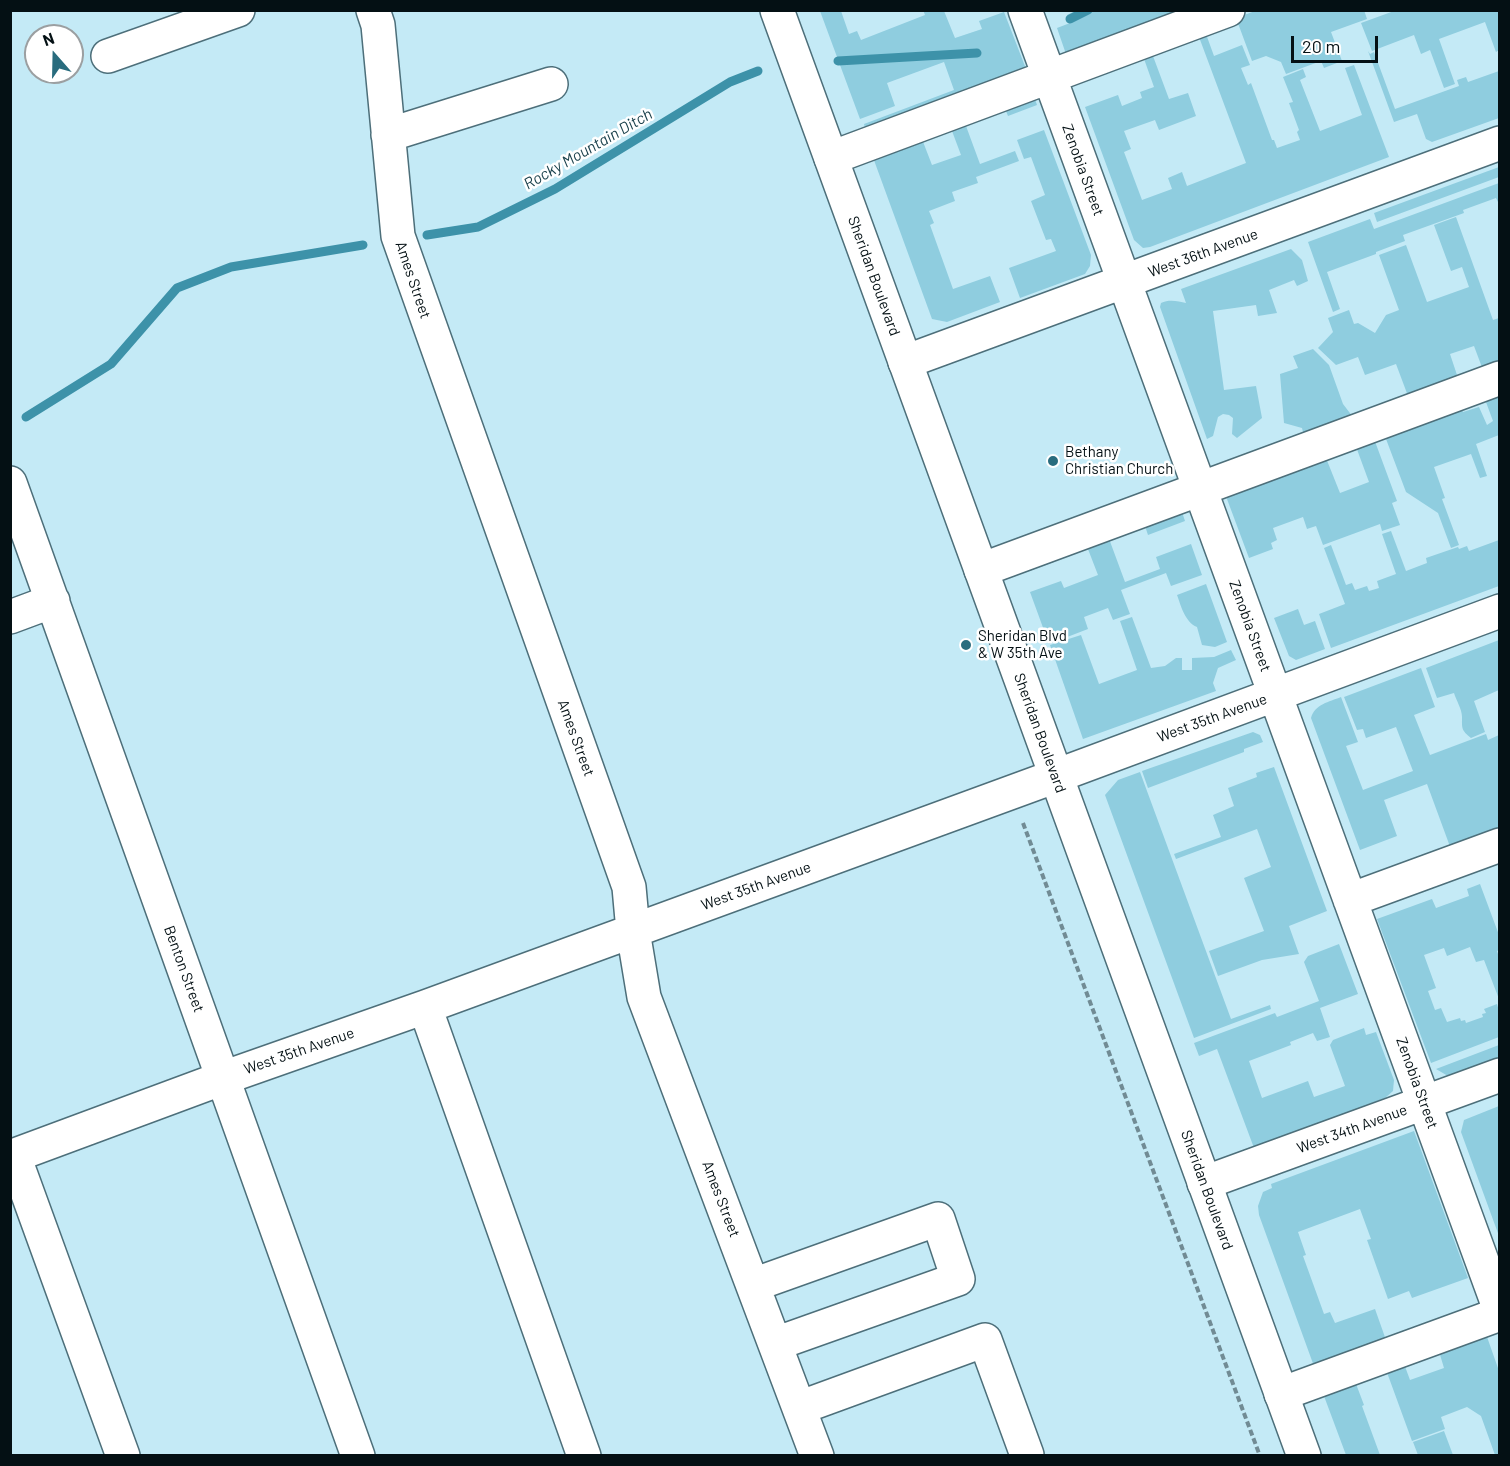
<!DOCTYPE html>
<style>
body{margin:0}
#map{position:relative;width:1510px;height:1466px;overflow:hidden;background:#c4eaf6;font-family:Barlow,sans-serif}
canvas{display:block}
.frame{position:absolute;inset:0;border:12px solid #041014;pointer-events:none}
.north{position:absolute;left:24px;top:24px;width:60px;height:60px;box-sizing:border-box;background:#fff;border:2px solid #9b9fa1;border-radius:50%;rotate:340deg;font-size:16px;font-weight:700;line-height:24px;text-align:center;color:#041014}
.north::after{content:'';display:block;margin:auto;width:21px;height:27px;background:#296c7e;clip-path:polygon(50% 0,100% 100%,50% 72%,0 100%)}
.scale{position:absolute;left:1291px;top:36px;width:87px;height:27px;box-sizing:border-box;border:3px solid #041014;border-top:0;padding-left:8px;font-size:18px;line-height:21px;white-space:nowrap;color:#041014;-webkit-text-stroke:4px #fff;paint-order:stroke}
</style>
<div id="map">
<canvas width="1510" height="1466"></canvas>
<div class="frame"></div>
<div class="north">N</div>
<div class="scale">20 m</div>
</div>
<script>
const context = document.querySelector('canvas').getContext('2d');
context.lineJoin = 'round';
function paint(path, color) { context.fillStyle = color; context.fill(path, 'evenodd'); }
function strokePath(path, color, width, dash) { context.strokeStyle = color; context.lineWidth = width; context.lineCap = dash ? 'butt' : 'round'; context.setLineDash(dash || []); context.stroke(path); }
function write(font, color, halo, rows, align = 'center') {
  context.font = font + ' Barlow,sans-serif'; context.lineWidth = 5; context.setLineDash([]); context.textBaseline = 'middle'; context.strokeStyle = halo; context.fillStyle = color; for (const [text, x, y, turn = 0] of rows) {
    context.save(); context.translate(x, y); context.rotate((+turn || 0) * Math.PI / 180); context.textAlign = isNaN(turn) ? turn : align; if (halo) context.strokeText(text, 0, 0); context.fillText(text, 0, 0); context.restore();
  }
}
paint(new Path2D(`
 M 923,10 L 944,11 L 955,38 L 982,29 L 979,21 L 1004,12 L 1028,74 L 867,134 L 864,124 L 954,90 L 944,62 L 887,83 L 895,106 L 860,119 L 820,11 L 841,11 L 849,34 L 857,31 L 861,40 L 925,15 Z
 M 1364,10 L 1367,19 L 1331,32 L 1342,61 L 1324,68 L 1321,61 L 1286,74 L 1281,62 L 1266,56 L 1252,61 L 1236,18 L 1255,11 Z
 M 1075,11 L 1192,11 L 1067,57 L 1057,28 L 1070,23 L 1067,15 Z
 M 1394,11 L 1499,11 L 1499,50 L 1496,52 L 1485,22 L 1439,39 L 1455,84 L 1444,88 L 1430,50 L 1421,54 L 1414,35 L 1372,51 L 1361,23 Z
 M 1206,34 L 1214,56 L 1242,45 L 1250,65 L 1241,68 L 1248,85 L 1251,83 L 1272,140 L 1274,140 L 1277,148 L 1300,140 L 1297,132 L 1299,130 L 1289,103 L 1293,102 L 1283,77 L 1303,69 L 1306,77 L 1300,80 L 1320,131 L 1362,115 L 1345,68 L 1354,65 L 1389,157 L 1150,247 L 1143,248 L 1134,240 L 1085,107 L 1118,95 L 1122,106 L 1142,98 L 1140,92 L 1154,87 L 1143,56 L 1150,48 L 1169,99 L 1188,93 L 1196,116 L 1159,130 L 1155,120 L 1124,131 L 1131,149 L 1124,152 L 1142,200 L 1172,189 L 1168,178 L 1182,172 L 1187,186 L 1246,163 L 1199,37 Z
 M 1368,51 L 1370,54 L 1374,52 L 1395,109 L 1459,86 L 1457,80 L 1466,77 L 1468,82 L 1499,71 L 1499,118 L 1432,142 L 1426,139 L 1417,114 L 1394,122 Z
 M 1034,96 L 1037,105 L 1008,116 L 1006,111 L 966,126 L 980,164 L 1015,151 L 1019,161 L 976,177 L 978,183 L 952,192 L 955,201 L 929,211 L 934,223 L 930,225 L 953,289 L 990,276 L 1000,302 L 947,322 L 932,319 L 871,152 L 920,134 L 932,165 L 961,155 L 949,123 Z
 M 1044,130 L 1091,255 L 1090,266 L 1085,274 L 1020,298 L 1009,268 L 1056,251 L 1051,239 L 1046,240 L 1031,201 L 1045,195 L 1031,157 L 1024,159 L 1017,140 Z
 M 1499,167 L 1499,177 L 1377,222 L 1374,213 Z
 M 1499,183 L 1499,202 L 1498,202 L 1496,198 L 1463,210 L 1464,213 L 1403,235 L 1405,241 L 1376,252 L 1376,254 L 1327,272 L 1340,309 L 1333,312 L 1308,242 L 1370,219 L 1374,229 Z
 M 1456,217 L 1493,320 L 1499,318 L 1499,364 L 1483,370 L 1474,346 L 1450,354 L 1458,378 L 1408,396 L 1396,364 L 1365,375 L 1358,357 L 1336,365 L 1318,348 L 1333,332 L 1328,318 L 1349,310 L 1354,324 L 1358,323 L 1375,333 L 1386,315 L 1399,310 L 1379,255 L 1406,245 L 1427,302 L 1469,287 L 1462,267 L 1451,271 L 1434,225 Z
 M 1291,249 L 1302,260 L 1308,281 L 1297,286 L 1294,280 L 1269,290 L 1277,313 L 1258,316 L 1256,305 L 1213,311 L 1224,390 L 1256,386 L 1262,418 L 1237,438 L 1232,434 L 1233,418 L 1229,415 L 1223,414 L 1218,417 L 1213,436 L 1207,439 L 1160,307 L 1161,303 C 1169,299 1178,301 1186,303 L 1181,289 Z
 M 1313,349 L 1329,365 L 1343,404 L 1356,421 L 1304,436 L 1302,428 L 1284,423 L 1280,374 L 1298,368 L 1293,356 Z
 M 1496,388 L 1499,397 L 1499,435 L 1476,444 L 1487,476 L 1480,478 L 1471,454 L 1434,467 L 1445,498 L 1442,499 L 1459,545 L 1451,548 L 1438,513 L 1406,492 L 1383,431 L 1459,402 L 1463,412 L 1479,407 L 1487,425 L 1493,421 L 1483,394 Z
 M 1373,436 L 1397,501 L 1392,503 L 1400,525 L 1382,531 L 1380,524 L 1323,545 L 1316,526 L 1307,529 L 1303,517 L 1273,528 L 1277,540 L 1271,543 L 1273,549 L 1249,558 L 1224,491 L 1324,453 L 1340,493 L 1369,482 L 1355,444 Z
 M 1179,503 L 1185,521 L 1148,535 L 1144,523 L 1108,536 L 1125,582 L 1160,569 L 1156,557 L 1191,544 L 1202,575 L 1171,586 L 1166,573 L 1121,590 L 1130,614 L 1113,620 L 1108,608 L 1084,617 L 1088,629 L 1049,644 L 1030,592 L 1061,581 L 1064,588 L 1098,575 L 1086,544 L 1052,557 L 1054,562 L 1024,573 L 1019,562 Z
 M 1391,531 L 1406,571 L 1427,563 L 1426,558 L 1458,547 L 1459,549 L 1467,546 L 1469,551 L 1499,540 L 1499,586 L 1331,648 L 1319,614 L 1345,604 L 1324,548 L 1331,545 L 1346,585 L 1352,583 L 1355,590 L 1367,586 L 1369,591 L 1379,588 L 1377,581 L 1396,574 L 1382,534 Z
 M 1206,584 L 1227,642 L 1215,647 L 1202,645 L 1197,627 C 1185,622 1181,606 1177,595 Z
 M 1298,609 L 1304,625 L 1315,621 L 1325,649 L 1296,660 L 1289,656 L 1274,618 Z
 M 1132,617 L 1151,668 L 1165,666 L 1176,658 L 1182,658 L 1182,670 L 1192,670 L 1192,658 L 1214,657 L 1231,650 L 1236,660 L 1218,668 L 1213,683 L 1216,691 L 1083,739 L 1050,645 L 1081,635 L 1099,684 L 1137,670 L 1120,621 Z
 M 1499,640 L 1499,690 L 1474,701 L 1485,732 L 1471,738 C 1461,730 1462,728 1462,717 C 1462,709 1456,700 1454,693 L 1437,698 L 1426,668 Z
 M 1421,668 L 1435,707 L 1414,715 L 1430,755 L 1486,734 L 1488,740 L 1499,735 L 1499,834 L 1452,852 L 1427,784 L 1384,800 L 1397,836 L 1360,850 L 1311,718 C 1315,704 1329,702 1341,697 L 1358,742 L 1346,746 L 1363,790 L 1413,771 L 1396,727 L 1366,738 L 1363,729 L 1357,730 L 1344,697 Z
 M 1253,732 L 1260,735 L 1263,742 L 1244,749 L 1244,752 L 1148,788 L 1142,771 Z
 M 1274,767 L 1327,911 L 1289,926 L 1299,954 L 1262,960 L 1218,976 L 1209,951 L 1264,931 L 1244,878 L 1271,867 L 1257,829 L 1176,859 L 1174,854 L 1221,837 L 1213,815 L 1234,806 L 1228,788 L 1257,777 L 1256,773 Z
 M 1140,772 L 1231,1019 L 1270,1005 L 1271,1009 L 1194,1038 L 1105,795 L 1118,780 Z
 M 1480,884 L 1499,935 L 1499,950 L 1497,951 L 1499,957 L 1499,999 L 1484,960 L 1476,962 L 1470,947 L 1447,956 L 1444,948 L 1424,955 L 1436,988 L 1428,991 L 1435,1010 L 1441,1008 L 1447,1022 L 1460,1018 L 1461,1021 L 1465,1020 L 1466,1023 L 1483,1017 L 1482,1014 L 1486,1013 L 1484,1009 L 1497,1004 L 1499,1011 L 1499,1037 L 1431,1063 L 1377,919 L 1432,899 L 1436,908 L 1469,896 L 1467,889 Z
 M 1339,944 L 1358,994 L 1320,1008 L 1330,1037 L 1317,1041 L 1313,1033 L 1290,1042 L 1291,1045 L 1249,1061 L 1262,1098 L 1308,1081 L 1314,1097 L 1345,1086 L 1330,1045 L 1333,1040 L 1364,1028 L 1366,1035 L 1376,1032 L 1394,1080 L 1393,1091 L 1385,1098 L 1254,1148 L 1217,1049 L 1199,1056 L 1194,1043 L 1275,1013 L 1277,1017 L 1319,1001 L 1304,962 L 1308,956 Z
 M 1499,1045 L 1499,1057 L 1448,1076 L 1436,1069 Z
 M 1499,1106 L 1499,1236 L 1461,1132 L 1464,1120 Z
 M 1414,1131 L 1468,1278 L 1412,1298 L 1409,1291 L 1388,1299 L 1367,1240 L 1371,1239 L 1360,1209 L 1298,1232 L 1306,1255 L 1303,1256 L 1324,1314 L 1330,1312 L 1335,1323 L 1375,1309 L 1386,1340 L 1315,1369 L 1259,1215 L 1258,1206 L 1263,1192 L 1272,1188 L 1271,1184 Z
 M 1486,1334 L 1499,1371 L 1499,1455 L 1495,1455 L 1481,1416 L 1467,1407 L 1441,1417 L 1445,1429 L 1412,1441 L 1385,1367 L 1403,1361 L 1410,1380 L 1444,1368 L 1438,1348 Z
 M 1353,1376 L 1364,1405 L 1362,1406 L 1380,1455 L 1346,1455 L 1321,1388 Z
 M 1444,1431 L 1453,1455 L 1418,1455 L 1413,1442 Z`), '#8fcddf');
strokePath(new Path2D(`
 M 1070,19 L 1088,10
 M 838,61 L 977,53
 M 427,235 L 478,227 L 555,189 L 730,82 L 758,71
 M 26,417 L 111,364 L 177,288 L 231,267 L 363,245`), '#3d92a9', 9);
const minor = new Path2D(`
 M 373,10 L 378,25 L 398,236 L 629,887 L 633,931 L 644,997 L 817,1456
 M 1025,10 L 1500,1310
 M 108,56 L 238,10
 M 388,135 L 551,84
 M 831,158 L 1228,10
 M 905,362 L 1500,143
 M 10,483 L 358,1456
 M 981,570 L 1500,378
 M 10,617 L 53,601
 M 1350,900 L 1500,845
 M 425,1007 L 584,1456
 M 14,1156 L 123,1456
 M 10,1157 L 223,1078 L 425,1007 L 1056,776 L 1500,611
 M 1204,1183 L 1500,1075
 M 753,1285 L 938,1219 L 958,1279 L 775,1344
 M 1281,1394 L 1500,1314
 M 799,1408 L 985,1340 L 1027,1455`);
const major = new Path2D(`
 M 777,10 L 1304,1456`);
strokePath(minor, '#4d6f7a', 36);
strokePath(major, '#4d6f7a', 36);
strokePath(new Path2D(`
 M 1023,823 L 1260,1456`), '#718b94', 4, [6, 3]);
strokePath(minor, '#fff', 33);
strokePath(major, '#fff', 33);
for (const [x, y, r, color] of [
 [1053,461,6,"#296c7e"],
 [966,645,6,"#296c7e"]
]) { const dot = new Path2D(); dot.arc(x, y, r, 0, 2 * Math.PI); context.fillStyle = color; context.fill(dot); strokePath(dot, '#fff', 2); }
write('15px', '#041014', '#fff', [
 ["Zenobia Street",1083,170,70],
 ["West 36th Avenue",1203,253,-20],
 ["Sheridan Boulevard",874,276,70],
 ["Ames Street",413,280,71],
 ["Zenobia Street",1250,626,70],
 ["West 35th Avenue",1212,718,-20],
 ["Sheridan Boulevard",1040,733,70],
 ["Ames Street",576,738,70],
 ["West 35th Avenue",756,886,-20],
 ["Benton Street",184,969,70],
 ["West 35th Avenue",299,1051,-19],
 ["Zenobia Street",1417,1083,70],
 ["West 34th Avenue",1352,1129,-20],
 ["Sheridan Boulevard",1207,1190,70],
 ["Ames Street",721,1199,69]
]);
write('15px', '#041014', '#fff', [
 ["Bethany",1065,452],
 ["Christian Church",1065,469],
 ["Sheridan Blvd",978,636],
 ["& W 35th Ave",978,653]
], 'left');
write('italic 16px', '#1a414c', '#fff', [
 ["Rocky Mountain Ditch",588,149,-30]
]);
</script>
